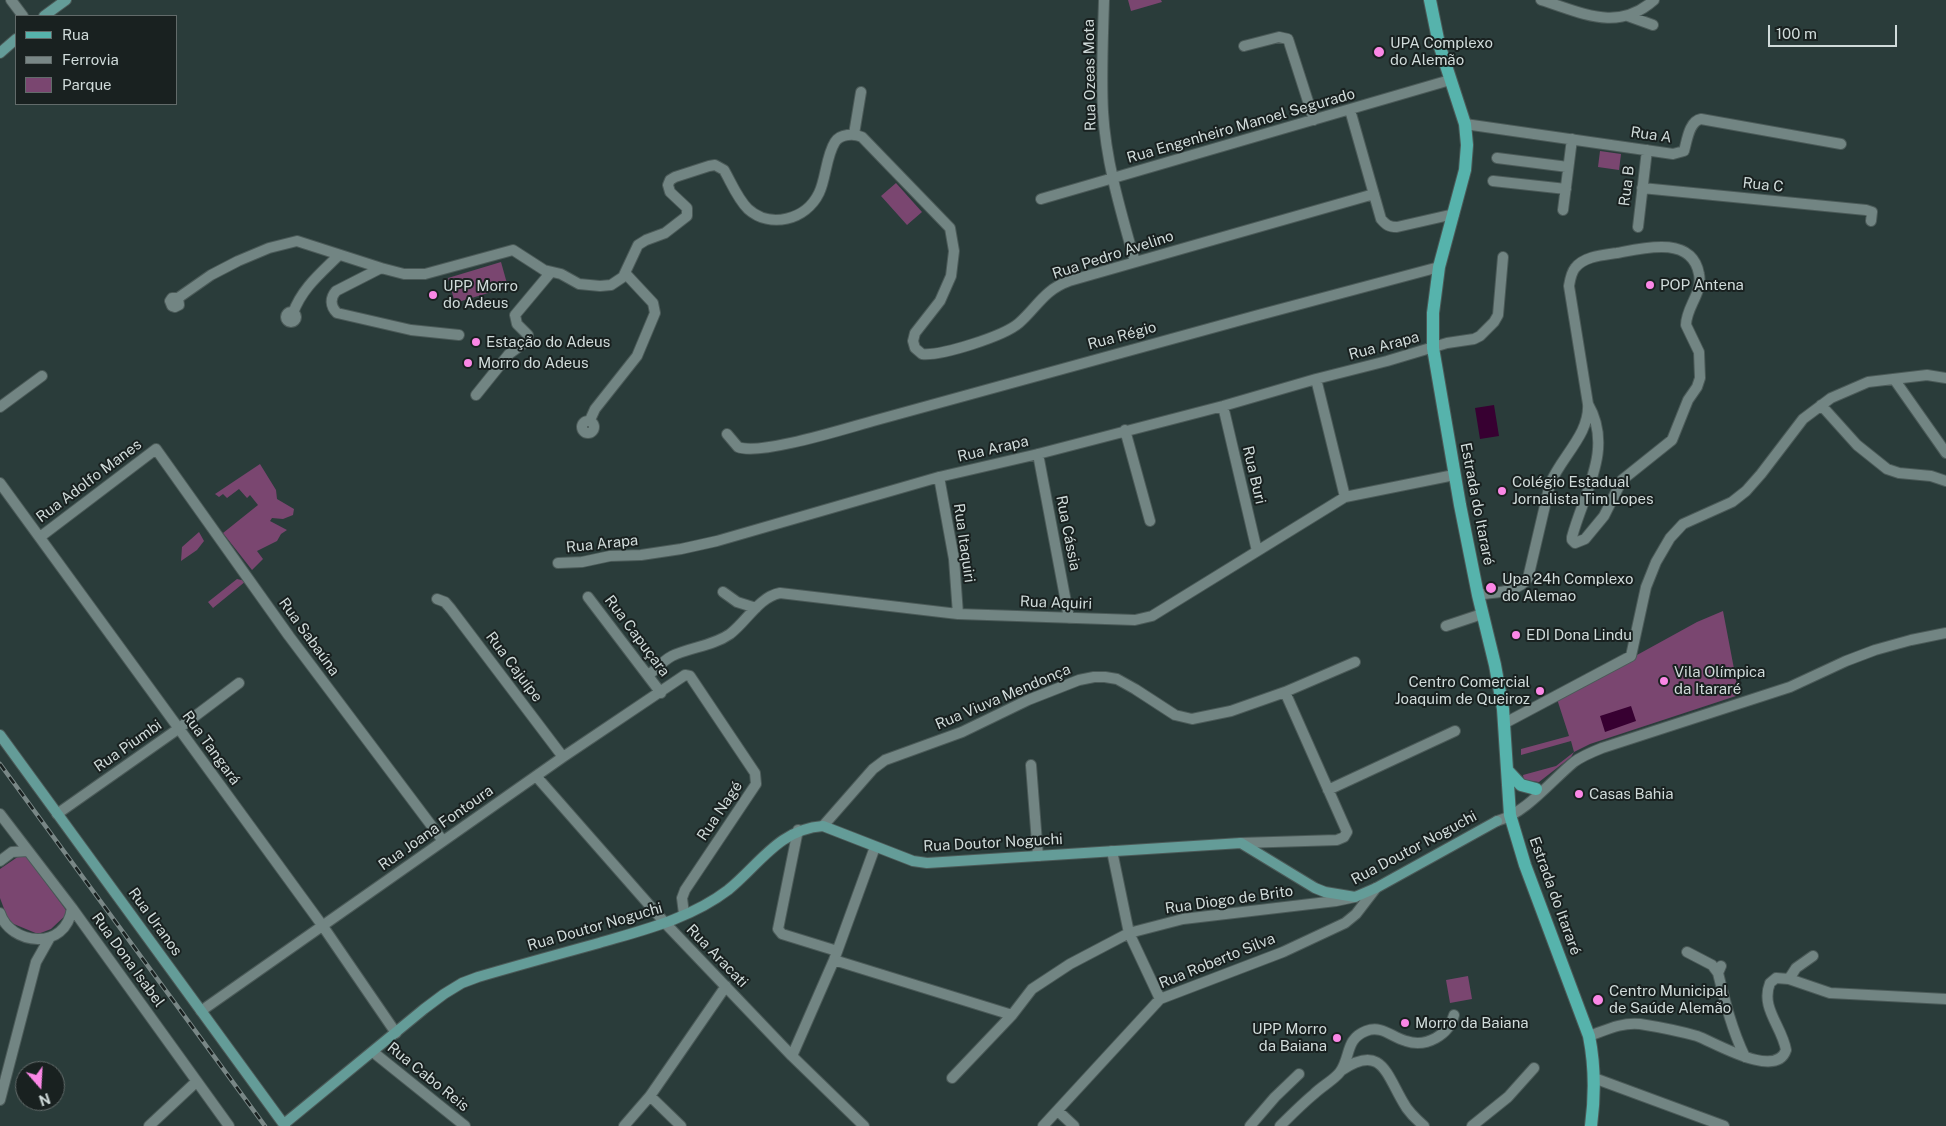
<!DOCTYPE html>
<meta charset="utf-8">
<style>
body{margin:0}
#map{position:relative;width:1946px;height:1126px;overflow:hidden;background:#2a3c3a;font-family:"Public Sans",sans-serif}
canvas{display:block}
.legend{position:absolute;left:15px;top:15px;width:162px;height:90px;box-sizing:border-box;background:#192120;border:1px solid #626b6a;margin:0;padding:6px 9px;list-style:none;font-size:15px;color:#d0dbda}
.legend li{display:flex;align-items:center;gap:10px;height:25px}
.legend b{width:25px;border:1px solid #626b6a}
.north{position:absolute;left:15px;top:1061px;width:50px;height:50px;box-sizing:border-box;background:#192120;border:1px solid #626b6a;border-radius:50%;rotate:161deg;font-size:14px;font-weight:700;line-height:20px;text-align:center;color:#d0dbda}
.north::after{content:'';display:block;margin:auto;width:18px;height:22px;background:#fb87e6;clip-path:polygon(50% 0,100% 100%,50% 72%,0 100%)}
.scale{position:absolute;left:1768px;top:25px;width:129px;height:22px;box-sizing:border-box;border:2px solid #d0dbda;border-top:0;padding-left:6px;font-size:15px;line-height:18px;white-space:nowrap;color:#d0dbda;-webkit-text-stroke:4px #192120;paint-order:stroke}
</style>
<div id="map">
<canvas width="1946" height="1126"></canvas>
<ul class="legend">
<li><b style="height:6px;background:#56b3ac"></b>Rua</li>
<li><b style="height:6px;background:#798786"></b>Ferrovia</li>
<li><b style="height:14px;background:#7a4670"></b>Parque</li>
</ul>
<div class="north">N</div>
<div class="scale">100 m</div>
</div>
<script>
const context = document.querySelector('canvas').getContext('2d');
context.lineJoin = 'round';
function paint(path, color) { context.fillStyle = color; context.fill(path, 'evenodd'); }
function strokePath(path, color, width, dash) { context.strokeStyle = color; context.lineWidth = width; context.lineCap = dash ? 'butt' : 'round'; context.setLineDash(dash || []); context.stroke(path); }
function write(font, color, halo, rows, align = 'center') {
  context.font = font + ' "Public Sans",sans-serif'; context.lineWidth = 4; context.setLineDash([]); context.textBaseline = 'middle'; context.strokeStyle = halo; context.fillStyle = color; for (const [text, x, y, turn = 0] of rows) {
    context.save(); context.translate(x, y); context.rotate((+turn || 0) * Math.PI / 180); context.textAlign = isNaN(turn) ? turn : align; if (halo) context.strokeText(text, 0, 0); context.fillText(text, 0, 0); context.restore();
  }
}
paint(new Path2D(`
 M 1128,0 L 1161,0 L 1162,2 L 1131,11 Z
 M 1600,151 L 1621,154 L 1619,170 L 1598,167 Z
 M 896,183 L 922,212 L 907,225 L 881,196 Z
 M 501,262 L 508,287 L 455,303 L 448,278 Z
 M 260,464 L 276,490 L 277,499 L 294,509 L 293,515 L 283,519 L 272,518 L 270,521 L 287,530 L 281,534 L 277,541 L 257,551 L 263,559 L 252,570 L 223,533 L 258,505 L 250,495 L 247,498 L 239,489 L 227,498 L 223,494 L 219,497 L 215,494 Z
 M 199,532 L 204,541 L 197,550 L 181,561 L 182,547 Z
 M 237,579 L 246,581 L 213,608 L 208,602 Z
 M 1723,611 L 1739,695 L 1590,744 L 1574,752 L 1571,757 L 1539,782 L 1524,780 L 1523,775 L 1556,766 L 1574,752 L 1571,741 L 1521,755 L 1521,749 L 1569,736 L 1557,699 L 1697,622 Z
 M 19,856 L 27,857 L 68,913 L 51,929 L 38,934 L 9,922 L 0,898 L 0,869 Z
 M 1468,976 L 1472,999 L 1450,1003 L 1446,980 Z`), '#7a4670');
paint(new Path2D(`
 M 1494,405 L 1499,436 L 1480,439 L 1475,408 Z
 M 1631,706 L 1636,721 L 1605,732 L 1600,716 Z`), '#370031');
const street = new Path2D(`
 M 11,0 L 23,16
 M 1104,0 C 1103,37 1101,75 1103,112 C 1106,163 1121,212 1135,262
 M 1541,0 C 1581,12 1617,33 1654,0
 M 1628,16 L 1653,25
 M 1244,46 L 1279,37 L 1288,39 L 1314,120
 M 1350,110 L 1381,219 C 1386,225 1389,227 1397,227 L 1454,214
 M 1465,124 L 1673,154 L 1684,151 C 1687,141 1689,121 1701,119 L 1841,144
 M 854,134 L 861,92
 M 1497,158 L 1568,167
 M 1493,181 L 1566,189
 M 1642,188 L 1866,210 L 1872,212 L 1871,221
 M 1041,199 L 1450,80
 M 1563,210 L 1572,139
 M 1638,227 L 1647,150
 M 381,268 L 336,291 C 330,298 330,306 337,313 L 411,330 L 459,335
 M 178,298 L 179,305 L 175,307 L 172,306 L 170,301 L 172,298 L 178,298 L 211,275 L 238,261 L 269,248 L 297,241 L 381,268 L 404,274 L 425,274 L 513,250 L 544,270 L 561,274 L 579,284 L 600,286 L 611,285 L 623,277 L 638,245 L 646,240 L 665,233 L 687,216 L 687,208 L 670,192 L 668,185 L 670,180 L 675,177 L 709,166 L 715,165 L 724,170 C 731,182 737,198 748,209 C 770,229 806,220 819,193 C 826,179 826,156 835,142 C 840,134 854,133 862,137 L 950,228 L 954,251 L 951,276 L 940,301 L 915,333 L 913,341 L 915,348 L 922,354 C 942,356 1004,336 1019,323 C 1038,306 1044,290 1069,281 L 1374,194
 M286 317a5 5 0 1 1 10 0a5 5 0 1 1-10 0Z
 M 293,313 C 302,288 321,273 339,255
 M 1316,379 L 1345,497
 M 1894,379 L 1946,453
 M 476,395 L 509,354 L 527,341 L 528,335 L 517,324 L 515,315 L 551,272
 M 1821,405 L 1857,445 L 1887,469 L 1899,473 L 1931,476 L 1946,481
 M 1223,406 L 1257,551
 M 0,407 L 42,376
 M 590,420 L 595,409 L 637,356 L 655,313 L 653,303 L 625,273
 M582 427a6 6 0 1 1 12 0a6 6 0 1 1-12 0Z
 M 1125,430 L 1150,521
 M 727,434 L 738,447 C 760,456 847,428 873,421 C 1062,368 1250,317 1439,267
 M 1038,454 L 1069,618
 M 939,477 L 954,559 L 958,614
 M 0,483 L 322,925 L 396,1033
 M 40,537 L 156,449 L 289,636 L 443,841
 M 558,563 L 582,562 L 610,556 L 641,555 L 681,549 L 717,541 L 939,477 L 1038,454 L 1223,406 L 1316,379 L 1387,361 L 1447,343 L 1474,339 L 1480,336 L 1494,322 L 1498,315 L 1503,257
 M 723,592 L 737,602 L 756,608
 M 1478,595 C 1494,592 1518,593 1528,578 L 1550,484 C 1561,457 1590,434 1588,404 L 1569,286 C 1570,280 1571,273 1575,268 C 1584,256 1604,255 1617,253 C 1643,248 1692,235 1699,274 C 1703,293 1686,307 1686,325 L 1699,352 L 1700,378 L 1697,387 L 1688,400 L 1672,440 L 1622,480 L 1604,516 L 1585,539 L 1575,543 L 1572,540 L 1572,537 C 1584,492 1614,449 1588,404
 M 588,597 L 661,693
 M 437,599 L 445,602 L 451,609 L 563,757
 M 1446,626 L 1482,614
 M 649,675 C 656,669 664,660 672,656 C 691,647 713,646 730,634 C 747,621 759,597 780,593 L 958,614 L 1135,620 L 1152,616 L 1345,497 L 1454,475
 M 1505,723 L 1631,656 L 1646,587 L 1656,562 L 1670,538 L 1683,524 L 1732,502 L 1746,491 L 1761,474 L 1803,419 L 1831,398 L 1868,382 L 1927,375 L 1946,378
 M 1031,765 L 1038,856
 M 536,776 L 666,924 L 792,1056 L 864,1126
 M 1328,790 L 1455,731
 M 0,814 L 72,908 L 229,1126
 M 57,814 L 178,729 L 239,683
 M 1497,821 C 1526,813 1551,781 1574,762 C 1582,756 1592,752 1602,748 L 1790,687 L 1846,661 L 1875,650 L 1911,640 L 1946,633
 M 823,826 L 873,769 L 885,760 L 962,732 L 1028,700 L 1079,680 L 1094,677 L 1105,677 L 1117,679 L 1135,689 L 1175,715 L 1192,719 L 1231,711 L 1285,692 L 1355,662
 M 798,830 L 778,929 L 782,934 L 837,951
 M 1241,843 L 1337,840 L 1344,837 L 1347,832 L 1285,692
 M 1112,851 L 1129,933 L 1160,999
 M 0,861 L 12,852 L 28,851
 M 0,913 C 10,945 66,952 72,908
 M 1687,952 L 1712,965 L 1718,973
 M 834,960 L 1012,1015
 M 1721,966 L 1718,973 C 1725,1002 1732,1030 1745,1057
 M 1789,979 L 1796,968 L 1813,956
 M 201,1011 L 563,757 L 685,675 L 690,676 L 755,773 L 756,784 L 685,890 L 682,898 L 684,914
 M 1589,1036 C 1606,1030 1622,1022 1640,1024 C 1659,1027 1679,1031 1697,1036 C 1714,1042 1776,1080 1786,1050 C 1782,1026 1760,1008 1770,983 L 1776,978 L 1789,979 L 1830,993 L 1946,999
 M 373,1052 L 465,1126
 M 792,1056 L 834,960 L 875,847
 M 1342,1070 C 1381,1044 1386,1073 1403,1102 C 1408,1112 1416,1119 1424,1126
 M 952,1078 L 1012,1015 L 1032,989 L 1070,964 L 1129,933 L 1183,919 L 1336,901 L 1355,897
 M 1594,1078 L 1724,1126
 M 650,1096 L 681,1126
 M 0,1100 L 36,962 L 49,939
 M 1058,1111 L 1074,1126
 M 149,1126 L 196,1082
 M 624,1126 L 650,1096 L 726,986
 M 1043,1126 L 1160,999 L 1283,952 L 1345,923 L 1356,914 L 1376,888
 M 1250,1126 L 1275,1097 L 1299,1074
 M 1280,1126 C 1291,1115 1302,1104 1314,1094 C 1322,1086 1334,1080 1340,1072 C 1351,1057 1345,1039 1366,1031 C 1382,1025 1391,1037 1406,1041 C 1426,1048 1449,1035 1454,1015
 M 1472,1126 L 1508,1097 L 1534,1068`);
const secondary = new Path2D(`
 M 44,16 L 66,0
 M 0,53 L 16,39
 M 0,735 L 285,1126
 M 284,1124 L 424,1009 L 444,994 L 462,983 L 478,977 C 519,965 559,954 599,943 C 643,930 690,919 728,890 C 759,865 779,829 823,826 L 913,861 L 927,863 L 1241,843 L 1315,888 L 1325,892 L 1355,897 L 1376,888 L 1497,821`);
const primary = new Path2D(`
 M 1430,0 L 1439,44 L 1465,124 L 1467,145 L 1465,170 L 1439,267 L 1433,313 L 1433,348 L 1460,505 L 1478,595 L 1495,665 L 1503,709 L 1510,815 L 1525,865 L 1589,1036 C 1595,1066 1595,1096 1591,1126
 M 1507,770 L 1521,785 L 1536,789`);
strokePath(street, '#4b5a58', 12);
strokePath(secondary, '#4b5a58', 12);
strokePath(primary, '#4b5a58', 14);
strokePath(street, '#728583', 10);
strokePath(secondary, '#649c98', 10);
strokePath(primary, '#56b3ac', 12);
const rail = new Path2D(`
 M 0,764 L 265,1126`);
strokePath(rail, '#798786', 4.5);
strokePath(rail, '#192120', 2.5, [8]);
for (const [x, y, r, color] of [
 [1379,52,6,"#fb87e6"],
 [1650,285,5,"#fb87e6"],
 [433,295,5,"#fb87e6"],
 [476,342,5,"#fb87e6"],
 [468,363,5,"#fb87e6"],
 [1502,491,5,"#fb87e6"],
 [1491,588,6,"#fb87e6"],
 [1516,635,5,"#fb87e6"],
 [1664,681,5,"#fb87e6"],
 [1540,691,5,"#fb87e6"],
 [1579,794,5,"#fb87e6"],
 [1598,1000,6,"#fb87e6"],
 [1405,1023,5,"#fb87e6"],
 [1337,1038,5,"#fb87e6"]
]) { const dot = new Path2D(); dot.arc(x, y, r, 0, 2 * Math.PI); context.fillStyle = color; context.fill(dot); strokePath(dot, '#192120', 2); }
write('15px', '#d0dbda', '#192120', [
 ["UPA Complexo",1390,43],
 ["do Alemão",1390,60],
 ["POP Antena",1660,285],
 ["UPP Morro",443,286],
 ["do Adeus",443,303],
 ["Estação do Adeus",486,342],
 ["Morro do Adeus",478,363],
 ["Colégio Estadual",1512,482],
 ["Jornalista Tim Lopes",1512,499],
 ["Upa 24h Complexo",1502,579],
 ["do Alemao",1502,596],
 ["EDI Dona Lindu",1526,635],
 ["Vila Olímpica",1674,672],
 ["da Itararé",1674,689],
 ["Centro Comercial",1530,682,"right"],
 ["Joaquim de Queiroz",1530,699,"right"],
 ["Casas Bahia",1589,794],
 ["Centro Municipal",1609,991],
 ["de Saúde Alemão",1609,1008],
 ["Morro da Baiana",1415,1023],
 ["UPP Morro",1327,1029,"right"],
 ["da Baiana",1327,1046,"right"]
], 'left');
write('15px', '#d0dbda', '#192120', [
 ["Rua Ozeas Mota",1090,75,-91],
 ["Rua Engenheiro Manoel Segurado",1241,126,-16],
 ["Rua A",1651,135,8],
 ["Rua C",1763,185,6],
 ["Rua B",1627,186,-83],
 ["Rua Pedro Avelino",1113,255,-18],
 ["Rua Régio",1122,336,-15],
 ["Rua Arapa",1384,346,-15],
 ["Rua Arapa",993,449,-13],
 ["Rua Buri",1254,475,77],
 ["Rua Adolfo Manes",89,481,-37],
 ["Estrada do Itararé",1477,504,79],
 ["Rua Cássia",1068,533,79],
 ["Rua Itaquiri",964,543,82],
 ["Rua Arapa",602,544,-6],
 ["Rua Aquiri",1056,603,2],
 ["Rua Capuçara",637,636,53],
 ["Rua Sabaúna",309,637,54],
 ["Rua Cajuípe",514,667,53],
 ["Rua Viuva Mendonça",1003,697,-23],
 ["Rua Piumbi",128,746,-35],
 ["Rua Tangará",211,748,54],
 ["Rua Nagé",720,811,-56],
 ["Rua Joana Fontoura",436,828,-35],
 ["Rua Doutor Noguchi",993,843,-3],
 ["Rua Doutor Noguchi",1414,848,-28],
 ["Estrada do Itararé",1555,896,70],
 ["Rua Diogo de Brito",1229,900,-8],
 ["Rua Uranos",155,922,54],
 ["Rua Doutor Noguchi",595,927,-16],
 ["Rua Aracati",717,956,46],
 ["Rua Dona Isabel",128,960,54],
 ["Rua Roberto Silva",1217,961,-22],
 ["Rua Cabo Reis",428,1077,39]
]);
</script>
